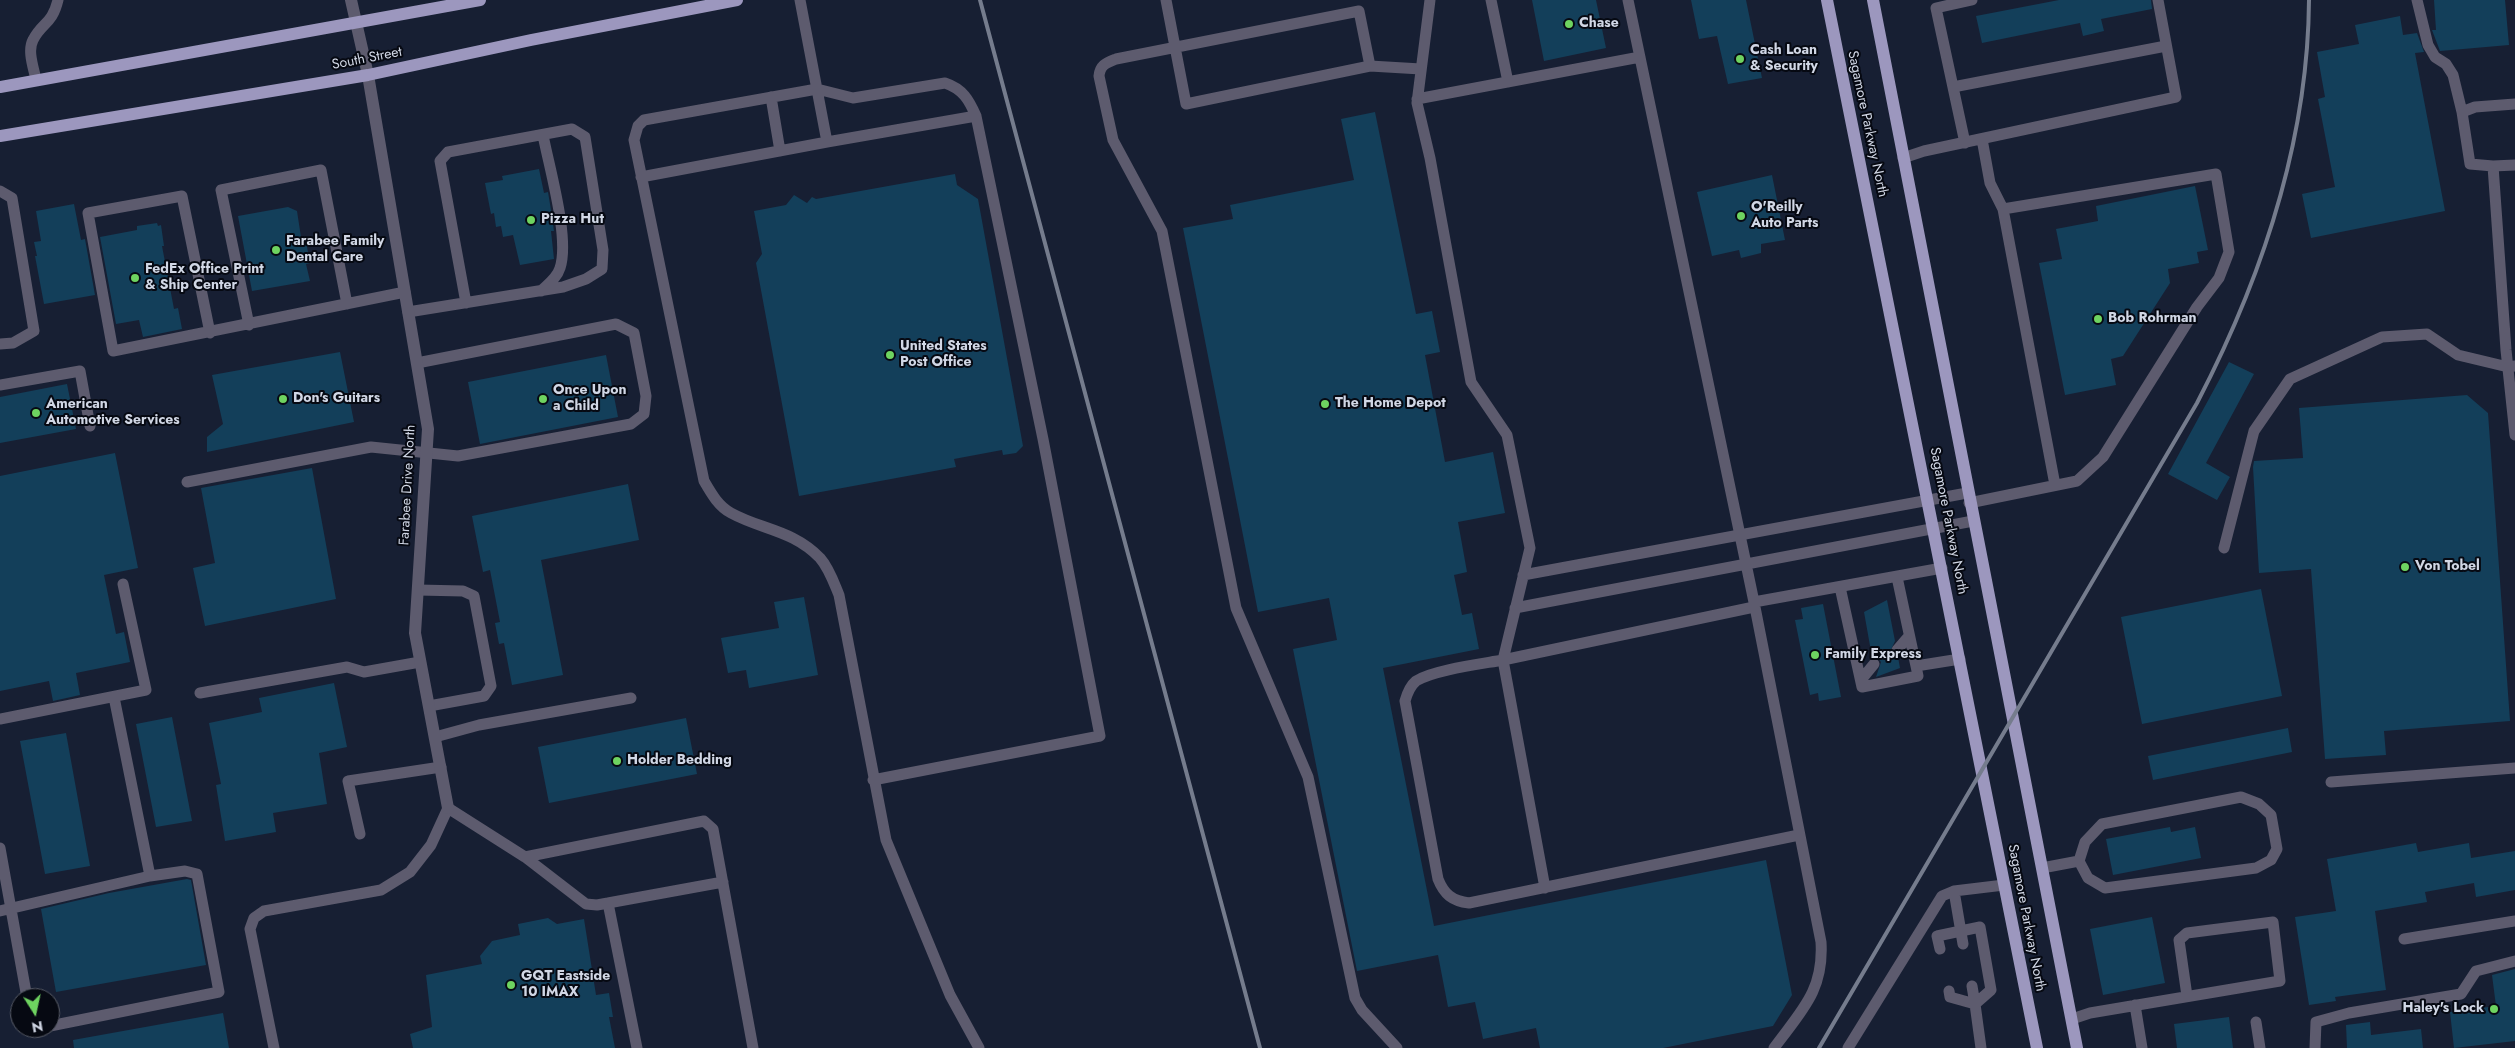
<!DOCTYPE html>
<style>
body{margin:0}
#map{position:relative;width:2515px;height:1048px;overflow:hidden;background:#171f33;font-family:Jost,sans-serif}
canvas{display:block}
.north{position:absolute;left:10px;top:988px;width:50px;height:50px;box-sizing:border-box;background:#060912;border:1px solid #575b66;border-radius:50%;rotate:170deg;font-size:14px;font-weight:700;line-height:20px;text-align:center;color:#d1d7e5}
.north::after{content:'';display:block;margin:auto;width:18px;height:22px;background:#6ed360;clip-path:polygon(50% 0,100% 100%,50% 72%,0 100%)}
</style>
<div id="map">
<canvas width="2515" height="1048"></canvas>
<div class="north">N</div>
</div>
<script>
const context = document.querySelector('canvas').getContext('2d');
context.lineJoin = 'round';
function paint(path, color) { context.fillStyle = color; context.fill(path, 'evenodd'); }
function strokePath(path, color, width, dash) { context.strokeStyle = color; context.lineWidth = width; context.lineCap = dash ? 'butt' : 'round'; context.setLineDash(dash || []); context.stroke(path); }
function write(font, color, halo, rows, align = 'center') {
  context.font = font + ' Jost,sans-serif'; context.lineWidth = 4; context.setLineDash([]); context.textBaseline = 'middle'; context.strokeStyle = halo; context.fillStyle = color; for (const [text, x, y, turn = 0] of rows) {
    context.save(); context.translate(x, y); context.rotate((+turn || 0) * Math.PI / 180); context.textAlign = isNaN(turn) ? turn : align; if (halo) context.strokeText(text, 0, 0); context.fillText(text, 0, 0); context.restore();
  }
}
paint(new Path2D(`
 M 1532,0 L 1596,0 L 1606,48 L 1544,61 Z
 M 1691,0 L 1746,0 L 1762,78 L 1728,84 L 1717,36 L 1699,39 Z
 M 2059,0 L 2151,0 L 2152,9 L 2101,19 L 2104,31 L 2083,36 L 2080,23 L 1982,43 L 1976,16 Z
 M 2434,0 L 2505,0 L 2509,45 L 2440,51 L 2432,30 L 2436,30 Z
 M 2400,16 L 2403,35 L 2417,33 L 2424,52 L 2415,53 L 2445,211 L 2311,238 L 2302,194 L 2335,187 L 2318,99 L 2325,97 L 2317,52 L 2359,44 L 2355,25 Z
 M 1375,112 L 1416,314 L 1432,311 L 1440,352 L 1425,355 L 1445,462 L 1493,452 L 1505,513 L 1458,522 L 1467,572 L 1454,575 L 1462,615 L 1472,613 L 1479,649 L 1383,668 L 1434,926 L 1766,860 L 1792,995 L 1773,1026 L 1663,1048 L 1540,1048 L 1536,1028 L 1483,1039 L 1475,1002 L 1448,1007 L 1438,955 L 1357,971 L 1293,649 L 1337,640 L 1329,598 L 1258,612 L 1183,228 L 1233,219 L 1230,205 L 1354,180 L 1341,119 Z
 M 539,169 L 544,193 L 548,192 L 550,204 L 554,231 L 551,231 L 554,259 L 520,265 L 513,235 L 503,237 L 501,226 L 496,227 L 494,213 L 491,214 L 485,183 L 503,180 L 502,176 Z
 M 955,174 L 957,185 L 978,199 L 1023,446 L 1016,453 L 1003,455 L 1002,450 L 954,459 L 956,467 L 799,496 L 756,263 L 762,254 L 754,211 L 786,205 L 794,195 L 807,203 L 812,197 L 816,199 Z
 M 1772,175 L 1785,240 L 1761,244 L 1761,253 L 1741,258 L 1739,250 L 1712,256 L 1697,192 Z
 M 2195,186 L 2208,250 L 2197,252 L 2199,263 L 2168,269 L 2170,283 L 2123,356 L 2111,359 L 2116,385 L 2065,395 L 2039,263 L 2062,259 L 2056,229 L 2098,221 L 2096,206 Z
 M 74,204 L 81,240 L 85,239 L 95,295 L 44,304 L 35,256 L 37,256 L 34,242 L 41,241 L 36,211 Z
 M 288,207 L 297,211 L 301,237 L 305,236 L 310,263 L 306,264 L 310,281 L 252,291 L 238,216 Z
 M 157,223 L 158,226 L 161,225 L 164,246 L 162,246 L 174,309 L 178,308 L 182,329 L 143,337 L 139,320 L 116,324 L 100,237 L 137,230 L 137,226 Z
 M 340,352 L 354,422 L 207,452 L 207,437 L 223,424 L 212,375 Z
 M 606,355 L 618,417 L 480,444 L 468,382 Z
 M 2229,362 L 2254,374 L 2206,463 L 2230,477 L 2217,500 L 2168,474 Z
 M 67,384 L 76,429 L 0,443 L 0,397 Z
 M 2467,395 L 2488,413 L 2510,721 L 2384,731 L 2386,755 L 2325,759 L 2311,569 L 2259,573 L 2253,467 L 2254,461 L 2303,458 L 2299,408 Z
 M 115,453 L 138,568 L 104,575 L 116,634 L 124,632 L 130,662 L 76,673 L 80,695 L 53,701 L 49,681 L 0,691 L 0,476 Z
 M 312,468 L 336,599 L 205,626 L 193,568 L 215,563 L 201,488 Z
 M 628,484 L 639,540 L 541,560 L 563,675 L 512,685 L 504,643 L 499,644 L 495,623 L 500,622 L 490,570 L 483,572 L 472,516 Z
 M 2261,589 L 2282,696 L 2142,724 L 2121,617 Z
 M 804,597 L 818,675 L 749,688 L 746,670 L 728,673 L 721,638 L 779,628 L 774,602 Z
 M 1887,600 L 1895,641 L 1890,652 L 1893,656 L 1898,657 L 1900,668 L 1876,677 L 1881,662 L 1878,658 L 1872,657 L 1864,612 Z
 M 1823,604 L 1841,697 L 1819,701 L 1818,693 L 1810,695 L 1795,620 L 1803,619 L 1801,608 Z
 M 334,683 L 347,747 L 319,753 L 327,804 L 273,813 L 276,832 L 225,841 L 216,785 L 221,784 L 209,723 L 262,712 L 259,698 Z
 M 172,717 L 192,821 L 156,827 L 136,724 Z
 M 686,718 L 697,774 L 549,803 L 538,747 Z
 M 2288,728 L 2292,752 L 2153,780 L 2148,756 Z
 M 66,733 L 90,866 L 45,874 L 20,741 Z
 M 2170,827 L 2171,832 L 2195,827 L 2201,858 L 2113,875 L 2106,839 Z
 M 2416,843 L 2418,852 L 2469,843 L 2471,858 L 2515,851 L 2515,890 L 2476,897 L 2474,883 L 2425,892 L 2427,902 L 2375,911 L 2386,990 L 2335,997 L 2336,1001 L 2309,1005 L 2295,917 L 2336,911 L 2327,859 Z
 M 187,879 L 191,880 L 206,965 L 56,992 L 41,909 L 109,893 Z
 M 2152,917 L 2165,983 L 2103,995 L 2090,929 Z
 M 548,918 L 557,924 L 584,919 L 596,995 L 609,993 L 613,1017 L 609,1017 L 615,1048 L 413,1048 L 410,1034 L 432,1027 L 426,975 L 482,964 L 480,956 L 492,941 L 520,935 L 518,924 Z
 M 2515,969 L 2515,1041 L 2454,1048 L 2450,1012 L 2496,1006 L 2492,975 Z
 M 223,1013 L 229,1048 L 74,1048 L 73,1040 Z
 M 2229,1017 L 2233,1048 L 2177,1048 L 2174,1024 Z
 M 2370,1022 L 2371,1035 L 2421,1029 L 2423,1048 L 2347,1048 L 2346,1025 Z`), '#133f5a');
strokePath(new Path2D(`
 M 1166,0 L 1186,104 L 1370,66
 M 1430,0 L 1417,103 L 1430,158 L 1471,382 L 1507,435 L 1530,548 L 1503,660 C 1481,664 1433,670 1416,681 C 1410,686 1407,694 1405,701 L 1438,879 C 1444,894 1452,901 1469,903 L 1799,835
 M 1491,0 L 1508,82
 M 1628,0 L 1754,602 L 1942,568
 M 2417,0 L 2428,45 L 2435,57 L 2446,64 L 2453,75 L 2462,112
 M 36,80 C 34,69 27,51 33,40 C 42,22 52,25 58,0
 M 1953,87 L 2166,46
 M 771,97 L 780,151
 M 1417,99 L 1640,57
 M 976,116 C 969,100 963,89 945,83 L 853,98 L 817,89 L 644,120 L 638,126 L 634,140 L 704,481 C 711,493 718,506 731,513 C 762,530 793,530 820,558 C 829,568 834,583 839,595 L 886,840 L 950,995 L 979,1048
 M 1982,139 L 1990,183 L 2003,209
 M 827,142 L 976,116 L 1043,439 L 1100,736 L 873,780
 M 1965,143 L 1936,8 L 1972,0
 M 1903,158 L 1924,151 L 2176,97 L 2158,0
 M 2515,165 L 2493,166 L 2506,350 L 2515,435
 M 2493,166 L 2470,164 L 2462,112 L 2475,107 L 2515,104
 M 641,177 L 827,142 L 800,0
 M 0,191 L 12,198 L 34,331 L 13,343 L 0,344
 M 541,291 C 548,284 557,278 560,268 C 570,238 549,167 543,135
 M 408,312 L 563,287 L 586,279 L 602,269 L 603,250 L 585,137 L 572,129 L 448,152 L 440,161 L 466,303
 M 249,325 L 221,190 L 321,170 L 347,304
 M 210,333 L 182,196 L 88,213 L 113,351 L 405,292
 M 0,385 L 80,371 L 90,426
 M 187,482 L 371,447 L 458,456 L 631,424 L 644,414 L 646,396 L 634,333 L 616,324 L 417,363
 M 1969,503 L 2077,481 L 2103,457 L 2197,307 L 2219,278 L 2229,252 L 2216,174 L 2003,209 L 2055,485
 M 2224,548 L 2254,431 L 2290,379 L 2382,337 L 2427,334 L 2458,355 L 2508,367 L 2515,366
 M 1523,575 L 1967,493
 M 1897,577 L 1916,666 L 1960,659
 M 1840,587 L 1862,687 L 1918,676 L 1916,666
 M 418,590 L 463,591 L 474,596 L 491,686 L 484,696 L 429,706
 M 1754,602 L 1821,942 C 1824,991 1801,1011 1774,1048
 M 1515,608 L 1973,521
 M 1897,650 L 1909,636
 M 1861,680 L 1874,664
 M 200,693 L 347,667 L 364,672 L 420,662
 M 0,719 L 146,690 L 123,584
 M 435,737 L 479,725 L 631,698
 M 2331,782 L 2515,768
 M 360,834 L 348,781 L 441,767
 M 0,848 L 27,998
 M 525,857 L 704,821 L 713,829 L 753,1048
 M 2042,868 L 2079,861 L 2088,878 L 2105,888 L 2256,868 L 2271,860 L 2277,849 L 2271,815 L 2259,804 L 2241,797 L 2102,824 L 2085,842 L 2079,861
 M 1545,888 L 1503,660 L 1754,607
 M 1954,891 L 1963,944
 M 608,903 L 723,882
 M 0,911 L 150,876 L 114,697
 M 2404,939 L 2515,921
 M 1940,949 L 1937,936 L 1980,927 L 1991,990 L 1975,1004 L 1972,986
 M 1949,991 L 1950,997 L 1975,1004 L 1981,1048
 M 2135,1005 L 2142,1048
 M 2072,1019 L 2090,1013 L 2280,981 L 2273,922 L 2187,933 L 2179,940 L 2187,996
 M 2256,1022 L 2260,1048
 M 50,1026 L 219,992 L 197,874 L 185,871 L 150,876
 M 32,1028 L 32,1030 L 43,1028
 M 274,1048 L 250,929 L 254,918 L 264,911 L 381,890 L 410,872 L 431,845 L 448,808 L 525,857 L 586,904 L 597,905 L 608,903 L 637,1048
 M 1397,1048 L 1362,1010 L 1355,998 L 1308,777 L 1236,608 L 1162,231 L 1113,140 L 1099,76 C 1100,65 1106,63 1116,59 L 1359,11 L 1370,66 L 1421,69
 M 1848,1048 L 1942,896 L 1954,891 L 2004,885
 M 2315,1048 L 2316,1022 L 2349,1013 L 2461,994 L 2476,971 L 2515,961`), '#5d5b6e', 11);
strokePath(new Path2D(`
 M 351,0 L 368,75 L 428,429 L 415,633 L 448,808`), '#5d5b6e', 12);
strokePath(new Path2D(`
 M 1827,0 L 2037,1048
 M 1873,0 L 2077,1048
 M 0,87 L 480,0
 M 0,136 L 368,75 L 531,40 L 737,0`), '#9c97be', 12);
strokePath(new Path2D(`
 M 980,0 L 1260,1048
 M 1819,1048 L 2197,403 C 2262,278 2308,143 2309,0`), '#757c8d', 4);
for (const [x, y, r, color] of [
 [1569,24,5,"#6ed360"],
 [1740,59,5,"#6ed360"],
 [1741,216,5,"#6ed360"],
 [531,220,5,"#6ed360"],
 [276,250,5,"#6ed360"],
 [135,278,5,"#6ed360"],
 [2098,319,5,"#6ed360"],
 [890,355,5,"#6ed360"],
 [283,399,5,"#6ed360"],
 [543,399,5,"#6ed360"],
 [1325,404,5,"#6ed360"],
 [36,413,5,"#6ed360"],
 [2405,567,5,"#6ed360"],
 [1815,655,5,"#6ed360"],
 [617,761,5,"#6ed360"],
 [511,985,5,"#6ed360"],
 [2494,1009,5,"#6ed360"]
]) { const dot = new Path2D(); dot.arc(x, y, r, 0, 2 * Math.PI); context.fillStyle = color; context.fill(dot); strokePath(dot, '#060912', 2); }
write('bold 14px', '#d1d7e5', '#060912', [
 ["Chase",1579,24],
 ["Cash Loan",1750,51],
 ["& Security",1750,67],
 ["O'Reilly",1751,208],
 ["Auto Parts",1751,224],
 ["Pizza Hut",541,220],
 ["Farabee Family",286,242],
 ["Dental Care",286,258],
 ["FedEx Office Print",145,270],
 ["& Ship Center",145,286],
 ["Bob Rohrman",2108,319],
 ["United States",900,347],
 ["Post Office",900,363],
 ["Once Upon",553,391],
 ["a Child",553,407],
 ["Don's Guitars",293,399],
 ["The Home Depot",1335,404],
 ["American",46,405],
 ["Automotive Services",46,421],
 ["Von Tobel",2415,567],
 ["Family Express",1825,655],
 ["Holder Bedding",627,761],
 ["GQT Eastside",521,977],
 ["10 IMAX",521,993],
 ["Haley's Lock",2484,1009,"right"]
], 'left');
write('14px', '#d1d7e5', '#060912', [
 ["South Street",367,59,-11],
 ["Sagamore Parkway North",1867,124,78],
 ["Farabee Drive North",408,485,-87],
 ["Sagamore Parkway North",1948,521,79],
 ["Sagamore Parkway North",2026,918,79]
]);
</script>
